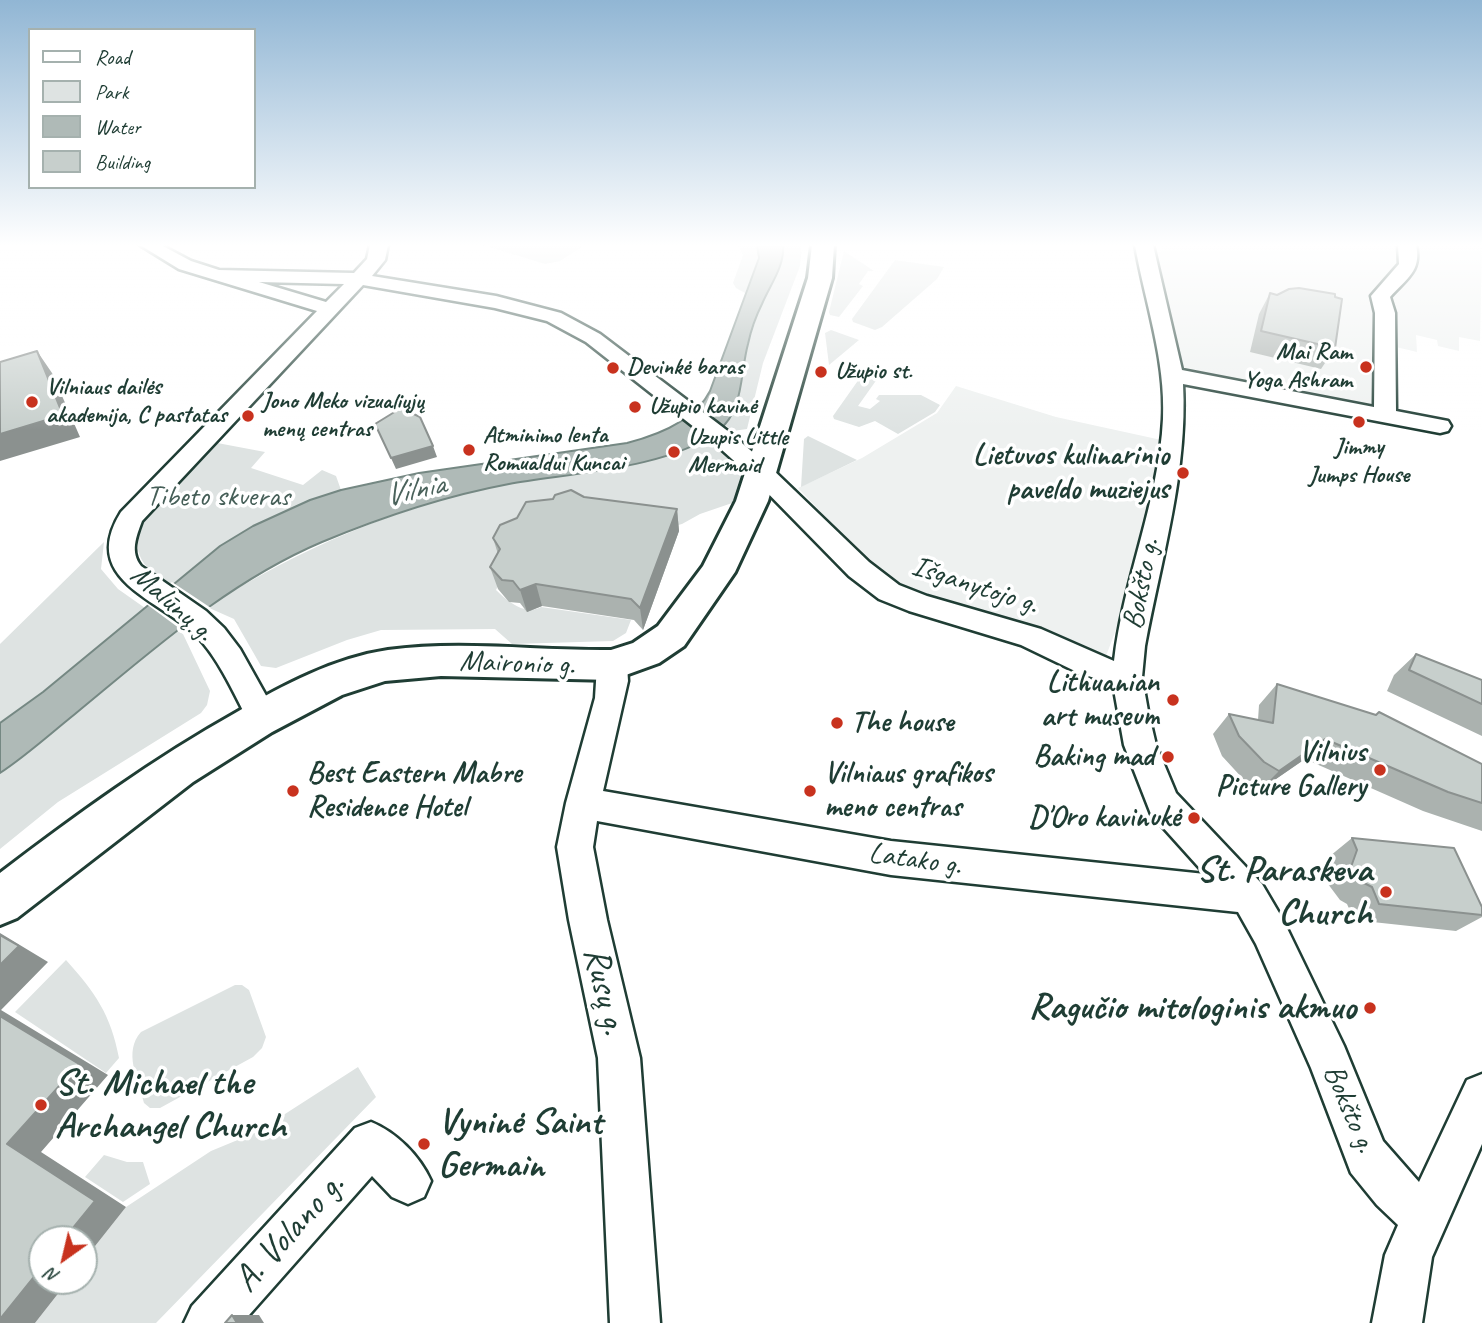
<!DOCTYPE html>
<meta charset="utf-8">
<style>
body{margin:0}
#map{position:relative;width:1482px;height:1323px;overflow:hidden;background:#fff;font-family:Caveat,sans-serif}
canvas{display:block}
.legend{position:absolute;left:28px;top:28px;width:228px;height:161px;box-sizing:border-box;background:#fff;border:2px solid #a5b1ae;margin:0;padding:9px 12px;list-style:none;font-size:21px;color:#1f3d34}
.legend li{display:flex;align-items:center;gap:14px;height:35px}
.legend b{width:35px;border:2px solid #a5b1ae}
.north{position:absolute;left:28px;top:1225px;width:70px;height:70px;box-sizing:border-box;background:#fff;border:2px solid #a5b1ae;border-radius:50%;rotate:214deg;font-size:19px;font-weight:700;line-height:28px;text-align:center;color:#1f3d34}
.north::after{content:'';display:block;margin:auto;width:24px;height:32px;background:#c8321e;clip-path:polygon(50% 0,100% 100%,50% 72%,0 100%)}
</style>
<div id="map">
<canvas width="1482" height="1323"></canvas>
<ul class="legend">
<li><b style="height:9px;background:#fff"></b>Road</li>
<li><b style="height:19px;background:#dee3e2"></b>Park</li>
<li><b style="height:19px;background:#afbab7"></b>Water</li>
<li><b style="height:19px;background:#c7cfcc"></b>Building</li>
</ul>
<div class="north">N</div>
</div>
<script>
const context = document.querySelector('canvas').getContext('2d');
context.lineJoin = 'round';
function paint(path, color) { context.fillStyle = color; context.fill(path, 'evenodd'); }
function strokePath(path, color, width, dash) { context.strokeStyle = color; context.lineWidth = width; context.lineCap = dash ? 'butt' : 'round'; context.setLineDash(dash || []); context.stroke(path); }
function write(font, color, halo, rows, align = 'center') {
  context.font = font + ' Caveat,sans-serif'; context.lineWidth = 7; context.setLineDash([]); context.textBaseline = 'middle'; context.strokeStyle = halo; context.fillStyle = color; for (const [text, x, y, turn = 0] of rows) {
    context.save(); context.translate(x, y); context.rotate((+turn || 0) * Math.PI / 180); context.textAlign = isNaN(turn) ? turn : align; if (halo) context.strokeText(text, 0, 0); context.fillText(text, 0, 0); context.restore();
  }
}
paint(new Path2D(`
 M 1160,245 L 1402,245 L 1406,259 L 1376,290 L 1372,302 L 1376,304 L 1378,412 L 1183,371 L 1165,317 L 1151,251 L 1162,252 Z
 M 1415,245 L 1482,245 L 1480,341 L 1459,337 L 1459,351 L 1438,346 L 1437,340 L 1416,335 L 1417,352 L 1396,347 L 1396,323 L 1388,299 L 1416,267 L 1418,258 Z
 M 956,386 L 1056,417 L 1166,441 L 1142,522 L 1123,611 L 1103,664 L 911,594 L 875,570 L 798,488 L 862,458 L 937,413 Z`), '#eef1f0');
paint(new Path2D(`
 M 483,245 L 585,245 L 560,261 L 545,264 Z
 M 738,245 L 757,245 C 761,262 751,277 745,293 L 736,288 L 733,283 L 743,255 Z
 M 783,245 L 802,245 L 800,266 L 763,363 L 747,429 L 733,431 L 725,425 L 737,404 L 748,343 L 761,305 L 782,260 Z
 M 844,251 L 874,271 L 868,271 L 859,284 L 863,286 L 839,317 L 830,315 L 829,312 Z
 M 895,260 L 944,267 L 937,279 L 882,327 L 875,330 L 853,322 L 852,319 Z
 M 831,330 L 859,340 L 829,365 L 825,333 Z
 M 869,365 L 885,368 L 858,406 L 870,409 L 880,401 L 876,399 L 879,395 L 921,395 L 940,405 L 935,412 L 898,434 L 875,421 L 859,427 L 834,419 L 833,416 Z
 M 808,436 L 857,460 L 801,487 L 804,439 Z
 M 705,440 L 730,457 L 747,478 L 738,501 L 700,514 L 682,524 L 505,572 L 496,590 C 507,601 525,616 541,607 L 631,620 L 626,633 L 613,641 L 512,644 L 495,629 L 381,630 L 347,640 L 276,668 L 261,666 L 234,619 L 207,607 C 300,548 399,506 507,484 C 572,471 644,469 705,440 Z
 M 212,442 L 265,452 L 251,468 L 303,485 L 322,470 L 336,476 L 341,490 C 269,513 228,540 171,587 C 138,564 129,551 146,512 Z
 M 104,542 L 101,569 L 118,589 L 145,608 L 43,692 L 0,723 L 0,644 Z
 M 178,630 L 183,634 L 210,691 L 207,705 L 201,713 L 58,802 L 0,849 L 0,773 Z
 M 66,960 C 95,992 111,1015 119,1058 L 106,1073 L 15,1012 Z
 M 235,985 L 242,985 L 249,990 L 266,1037 L 262,1048 L 253,1057 L 160,1108 L 150,1108 L 144,1103 C 138,1079 123,1052 141,1032 Z
 M 358,1067 L 376,1097 L 156,1323 L 35,1323 L 68,1281 L 84,1281 L 84,1260 L 126,1207 L 211,1151 L 257,1132 Z
 M 104,1155 L 127,1162 L 143,1162 L 150,1184 L 123,1202 L 85,1177 Z`), '#dee3e2');
const water = new Path2D(`
 M 757,245 L 783,245 C 785,266 770,285 762,304 C 756,316 751,330 748,344 C 740,373 744,411 718,431 C 668,469 570,473 509,484 C 445,496 382,517 322,542 C 228,582 153,650 75,714 C 50,734 26,756 0,773 L 0,723 L 43,692 L 220,546 L 253,526 L 310,500 L 341,490 L 419,473 L 627,443 C 658,435 695,421 710,391 L 759,258 Z`);
paint(water, '#afbab7');
strokePath(water, '#758883', 2);
paint(new Path2D(`
 M 172,582 L 211,608 L 183,631 L 145,603 Z`), '#fff');
const street = new Path2D(`
 M 140,245 L 161,245 L 191,261 L 219,270 L 354,273 L 367,259 L 370,245 L 388,245 L 385,260 L 372,276 L 496,296 L 561,313 L 600,334 L 729,432 L 769,466 L 869,562 L 899,585 L 927,596 L 1041,629 L 1114,661 C 1123,580 1159,501 1163,419 C 1166,360 1145,302 1135,245 L 1153,245 L 1182,370 L 1374,407 L 1375,313 L 1371,296 L 1399,264 L 1398,245 L 1416,245 C 1422,271 1406,279 1390,297 L 1395,313 L 1396,411 L 1448,421 L 1451,426 L 1448,431 L 1440,433 L 1183,384 C 1188,471 1161,560 1145,646 L 1142,677 L 1148,711 L 1156,745 L 1176,793 L 1262,884 L 1282,918 L 1344,1046 L 1383,1141 L 1419,1182 L 1467,1080 L 1482,1074 L 1482,1144 L 1432,1257 L 1422,1323 L 1372,1323 L 1385,1255 L 1398,1225 L 1377,1205 L 1351,1173 L 1311,1068 L 1256,944 L 1238,912 L 891,875 L 597,821 L 593,847 L 607,920 L 640,1058 L 660,1323 L 610,1323 L 598,1058 L 569,920 L 557,847 L 566,803 L 595,698 L 597,665 L 601,657 L 612,653 L 623,657 L 627,665 L 628,681 L 603,791 L 891,841 L 1205,874 L 1151,814 L 1124,745 L 1113,684 L 1079,673 L 1021,645 L 909,611 L 879,599 L 849,576 L 751,476 L 713,442 L 586,342 L 547,321 L 495,308 L 363,285 L 142,521 C 136,537 130,552 141,566 L 206,611 L 224,628 L 240,649 L 278,717 L 273,726 L 262,730 L 251,726 C 236,698 223,667 203,643 C 168,600 76,584 121,512 L 317,311 L 179,269 ZM 259,282 L 344,284 L 326,302 Z
 M 371,1122 C 396,1132 420,1156 431,1181 L 424,1197 L 408,1204 L 392,1197 L 372,1176 L 242,1323 L 184,1323 L 192,1306 L 355,1128 Z`);
const secondary = new Path2D(`
 M 812,245 L 834,245 L 832,278 L 768,501 L 735,572 L 684,646 L 659,663 L 612,680 L 441,676 L 385,681 L 342,695 L 272,732 L 193,782 L 17,918 L 0,925 L 0,873 C 76,815 153,759 237,712 C 283,685 334,658 388,650 C 462,640 537,651 611,650 L 633,643 L 658,626 L 703,566 L 736,501 L 808,278 Z`);
strokePath(street, '#1f3d34', 5);
strokePath(secondary, '#1f3d34', 6);
paint(street, '#fff');
paint(secondary, '#fff');
paint(new Path2D(`
 M 1270,293 L 1277,295 L 1335,348 L 1321,369 L 1250,352 L 1259,314 Z
 M 584,497 L 677,509 L 679,531 L 643,630 L 634,620 L 542,606 L 527,612 L 520,603 L 509,602 L 498,589 L 490,567 L 498,554 L 493,538 L 517,518 L 553,499 Z
 M 1416,654 L 1482,680 L 1482,736 L 1387,691 L 1394,675 Z
 M 1277,684 L 1482,764 L 1482,831 L 1423,811 L 1305,759 L 1260,790 L 1245,781 L 1222,756 L 1213,734 L 1229,714 L 1258,720 L 1259,705 Z
 M 1352,838 L 1482,907 L 1482,917 L 1456,931 L 1354,920 L 1347,904 L 1340,900 L 1328,884 L 1334,867 L 1330,856 Z`), '#abb2af');
paint(new Path2D(`
 M 37,351 L 52,373 L 80,437 L 0,461 L 0,434 Z
 M 433,446 L 437,457 L 396,469 L 391,458 Z
 M 677,509 L 679,531 L 643,630 L 640,608 Z
 M 536,584 L 542,606 L 527,612 L 520,590 Z
 M 1325,739 L 1305,759 L 1260,790 L 1279,771 Z
 M 0,933 L 48,962 L 1,1010 L 108,1075 L 41,1152 L 126,1207 L 84,1260 L 84,1239 L 64,1239 L 7,1144 L 0,1016 Z
 M 42,1267 L 42,1281 L 68,1281 L 35,1323 L 0,1323 L 0,1319 Z
 M 232,1315 L 259,1315 L 264,1323 L 237,1323 Z`), '#8b918f');
const building = new Path2D(`
 M 1299,288 L 1335,294 L 1335,297 L 1342,299 L 1335,348 L 1261,331 L 1270,293 L 1277,295 L 1289,289 Z
 M 37,351 L 63,415 L 0,434 L 0,362 Z
 M 401,408 L 420,417 L 433,446 L 391,458 L 375,424 Z
 M 571,490 L 584,497 L 677,509 L 640,608 L 631,599 L 536,584 L 520,590 L 513,581 L 502,580 L 490,567 L 500,549 L 493,538 L 500,525 L 517,518 L 526,502 L 553,499 L 555,495 Z
 M 1416,654 L 1482,680 L 1482,704 L 1409,670 Z
 M 1277,684 L 1376,715 L 1379,712 L 1482,764 L 1482,803 L 1448,792 L 1325,739 L 1279,771 L 1264,762 L 1239,736 L 1229,714 L 1273,723 Z
 M 1352,838 L 1454,848 L 1482,907 L 1482,915 L 1379,904 L 1372,887 L 1364,883 L 1351,867 L 1357,850 Z
 M 0,935 L 19,946 L 0,965 Z
 M 0,1016 L 79,1064 L 7,1144 L 95,1201 L 64,1239 L 42,1239 L 42,1267 L 0,1319 Z
 M 232,1315 L 237,1323 L 225,1323 Z`);
paint(building, '#c7cfcc');
strokePath(building, '#8b918f', 2);
const sky = context.createLinearGradient(0, 0, 0, 430);
sky.addColorStop(0, '#91b6d4');
sky.addColorStop(0.57, '#fff');
sky.addColorStop(1, '#ffffff00');
context.fillStyle = sky;
context.fillRect(0, 0, 1482, 430);
for (const [x, y, r, color] of [
 [1366,367,7,"#c8321e"],
 [613,368,7,"#c8321e"],
 [821,372,7,"#c8321e"],
 [32,402,7,"#c8321e"],
 [635,407,7,"#c8321e"],
 [248,416,7,"#c8321e"],
 [1359,422,7,"#c8321e"],
 [469,450,7,"#c8321e"],
 [674,452,7,"#c8321e"],
 [1183,473,7,"#c8321e"],
 [1173,700,7,"#c8321e"],
 [837,723,7,"#c8321e"],
 [1168,757,7,"#c8321e"],
 [1380,770,7,"#c8321e"],
 [293,791,7,"#c8321e"],
 [810,791,7,"#c8321e"],
 [1194,818,7,"#c8321e"],
 [1386,892,7,"#c8321e"],
 [1370,1008,7,"#c8321e"],
 [41,1105,7,"#c8321e"],
 [424,1144,7,"#c8321e"]
]) { const dot = new Path2D(); dot.arc(x, y, r, 0, 2 * Math.PI); context.fillStyle = color; context.fill(dot); strokePath(dot, '#fff', 2.5); }
write('bold 24px', '#1f3d34', '#fff', [
 ["Mai Ram",1352,353,"right"],
 ["Yoga Ashram",1352,381,"right"],
 ["Devinkė baras",627,368],
 ["Užupio st.",835,372],
 ["Vilniaus dailės",46,388],
 ["akademija, C pastatas",46,416],
 ["Jono Meko vizualiųjų",262,402],
 ["menų centras",262,430],
 ["Užupio kavinė",649,407],
 ["Atminimo lenta",483,436],
 ["Romualdui Kuncai",483,464],
 ["Uzupis Little",688,438],
 ["Mermaid",688,466],
 ["Jimmy",1359,448,"center"],
 ["Jumps House",1359,476,"center"]
], 'left');
write('bold 30px', '#1f3d34', '#fff', [
 ["Lietuvos kulinarinio",1169,456],
 ["paveldo muziejus",1169,490],
 ["Lithuanian",1159,683],
 ["art museum",1159,717],
 ["The house",851,723,"left"],
 ["Vilnius",1366,753],
 ["Picture Gallery",1366,787],
 ["Baking mad",1154,757],
 ["Best Eastern Mabre",307,774,"left"],
 ["Residence Hotel",307,808,"left"],
 ["Vilniaus grafikos",824,774,"left"],
 ["meno centras",824,808,"left"],
 ["D'Oro kavinukė",1180,818]
], 'right');
write('30px', '#455e57', '#fff', [
 ["Tibeto skveras",218,497]
]);
write('30px', '#1f3d34', '#fff', [
 ["Bokšto g.",1142,584,-79],
 ["Išganytojo g.",975,586,18],
 ["Malūnų g.",172,604,41],
 ["Maironio g.",517,664,2],
 ["Latako g.",915,860,8],
 ["Bokšto g.",1349,1109,67]
]);
write('italic 32px', '#4a625b', '#fff', [
 ["Vilnia",415,491,-12]
]);
write('bold 37px', '#1f3d34', '#fff', [
 ["St. Paraskeva",1372,871],
 ["Church",1372,914],
 ["Ragučio mitologinis akmuo",1356,1008],
 ["St. Michael the",55,1084,"left"],
 ["Archangel Church",55,1127,"left"],
 ["Vyninė Saint",438,1123,"left"],
 ["Germain",438,1166,"left"]
], 'right');
write('37px', '#1f3d34', '#fff', [
 ["Rusų g.",604,991,77],
 ["A. Volano g.",290,1233,-48]
]);
</script>
